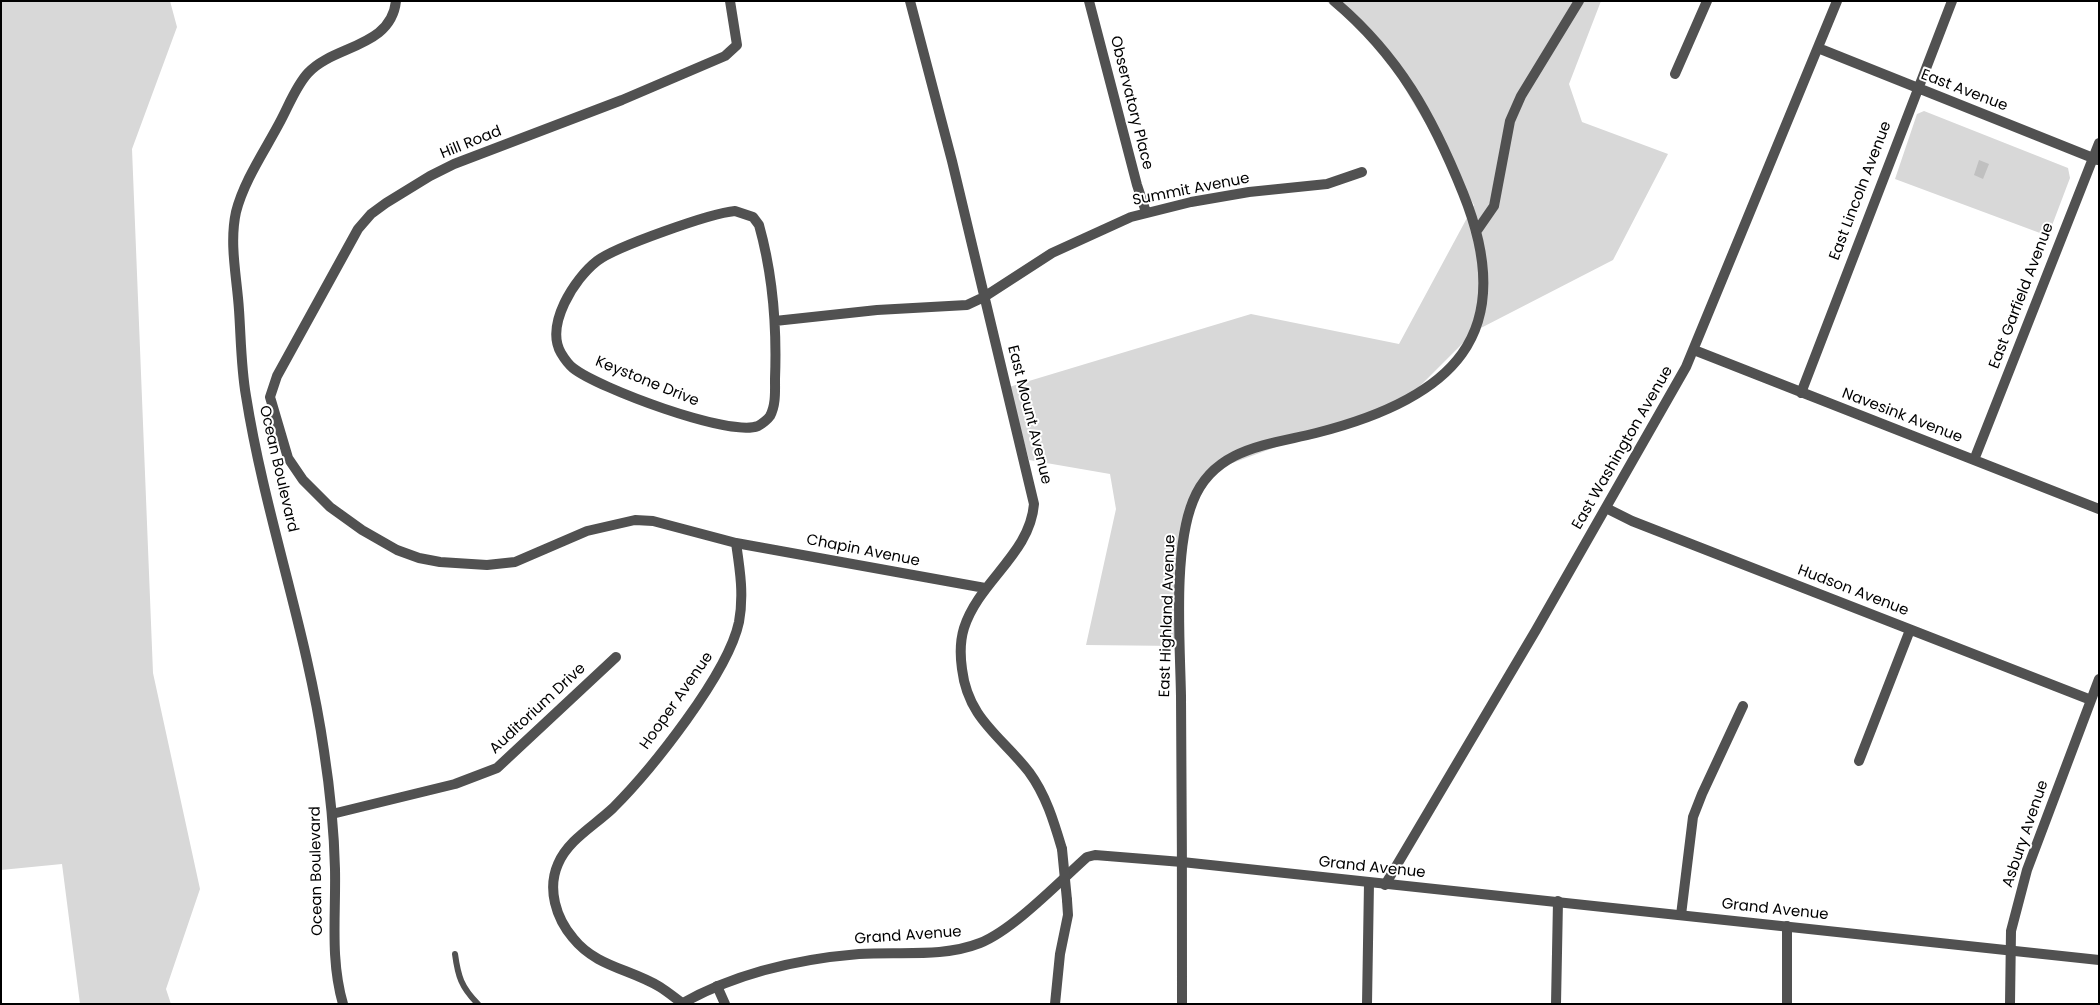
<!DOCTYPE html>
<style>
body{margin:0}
#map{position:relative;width:2100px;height:1005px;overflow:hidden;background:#fff;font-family:Poppins,sans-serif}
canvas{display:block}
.frame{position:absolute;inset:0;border:2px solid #000;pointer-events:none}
</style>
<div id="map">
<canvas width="2100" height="1005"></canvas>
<div class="frame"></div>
</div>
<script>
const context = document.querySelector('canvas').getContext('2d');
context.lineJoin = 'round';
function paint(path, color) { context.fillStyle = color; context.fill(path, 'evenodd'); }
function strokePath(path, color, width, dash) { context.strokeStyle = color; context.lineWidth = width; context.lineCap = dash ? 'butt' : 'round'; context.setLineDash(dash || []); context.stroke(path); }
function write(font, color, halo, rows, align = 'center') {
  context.font = font + ' Poppins,sans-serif'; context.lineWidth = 4; context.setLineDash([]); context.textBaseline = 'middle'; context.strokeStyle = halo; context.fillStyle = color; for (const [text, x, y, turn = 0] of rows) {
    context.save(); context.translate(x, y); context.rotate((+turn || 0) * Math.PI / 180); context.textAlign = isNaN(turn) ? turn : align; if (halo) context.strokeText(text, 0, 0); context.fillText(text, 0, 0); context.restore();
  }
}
paint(new Path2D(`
 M 1,1 L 170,1 L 177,27 L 132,149 L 153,673 L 200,889 L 166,989 L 171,1004 L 80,1004 L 62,864 L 1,870 Z
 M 1326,1 L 1601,1 L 1569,84 L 1582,122 L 1668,154 L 1613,260 L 1475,331 L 1407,399 L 1216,469 L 1181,530 L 1178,646 L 1086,645 L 1116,509 L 1110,474 L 1029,460 L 1009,387 L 1251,314 L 1399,344 L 1474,205 L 1379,45 Z
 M 1924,111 L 2068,168 L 2070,178 L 2048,236 L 1895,179 L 1917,114 Z`), '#d8d8d8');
paint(new Path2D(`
 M 1979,160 L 1989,164 L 1983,179 L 1974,175 Z`), '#c0c0c0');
strokePath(new Path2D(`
 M 455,954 C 458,976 461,987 478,1004`), '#515151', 6);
strokePath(new Path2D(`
 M 910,1 L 952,161 L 1034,504 C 1030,554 979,581 964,628 C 960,641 960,655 962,669 C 968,719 1001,736 1029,772 C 1046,795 1054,822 1062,849
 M 1089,1 L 1137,185 L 1146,212
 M 1818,48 L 2098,160
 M 1675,74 L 1707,1
 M 735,211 L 753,217 L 759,225 C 773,275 777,327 775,379 C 775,391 776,405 770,416 C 768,419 762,424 758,426 C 729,437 598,388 573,368 C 568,364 564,358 561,353 C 545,325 574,279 597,261 C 615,247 711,213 735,211 Z
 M 1476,232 L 1494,206 L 1510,121 L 1521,96 L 1579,1
 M 775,321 L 877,310 L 967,305 L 984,297 L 1052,253 L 1131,217 L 1191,202 L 1249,192 L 1327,184 L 1362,172
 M 1694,350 L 2099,509
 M 1801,393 L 1952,1
 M 1974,460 L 2099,143
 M 1606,508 L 1632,521 L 2091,700
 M 736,543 L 985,588
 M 1859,761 L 1910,630
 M 332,814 L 455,784 L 497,768 L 616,657
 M 1385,885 L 1536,630 L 1686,367 L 1837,1
 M 1681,915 L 1693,817 L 1702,794 L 1743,706
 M 717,986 L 725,1004
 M 682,1003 C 675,998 668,992 660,987 C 631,969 596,967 573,938 C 556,918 547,889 558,864 C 568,840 594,826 613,808 C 651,770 728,674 739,622 C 744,595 740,570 736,543 L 653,521 L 635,520 L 587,531 L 515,562 L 487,565 L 440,562 L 419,558 L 397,550 L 362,530 L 330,507 L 303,480 L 288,458 L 270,397 L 277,376 L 358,229 L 371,214 L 386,203 L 430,176 L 454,164 L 622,100 L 725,56 L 737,45 L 730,1
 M 1055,1004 L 1060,954 L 1068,915 L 1067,900
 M 1182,1004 C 1182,901 1182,799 1181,696 C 1180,642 1173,550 1193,501 C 1214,448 1268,445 1316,433 C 1451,399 1521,336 1463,193 C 1432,116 1399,56 1334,1
 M 1367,1004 L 1369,883
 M 1556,1004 L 1558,901
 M 1787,1004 L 1787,926
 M 2010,1004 L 2011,931 L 2027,870 L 2099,679`), '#515151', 10);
strokePath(new Path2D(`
 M 343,1004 C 330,959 336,915 335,869 C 334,829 330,790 324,751 C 307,631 265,516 246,396 C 241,367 241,339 239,310 C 237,278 229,244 236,212 C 244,180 266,149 281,120 C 289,105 296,86 308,73 C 333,45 391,48 396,1
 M 681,1004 C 734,974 798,959 859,954 C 899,951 942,958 980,943 C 1013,930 1059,882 1087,857 L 1095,855 L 1182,862 L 2099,960`), '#515151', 10);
strokePath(new Path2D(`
 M 1062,849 L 1067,900`), '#515151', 10);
write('15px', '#000', '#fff', [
 ["East Avenue",1964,91,21],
 ["Observatory Place",1131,103,76],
 ["Hill Road",471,143,-22],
 ["Summit Avenue",1191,190,-11],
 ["East Lincoln Avenue",1861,191,-69],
 ["East Garfield Avenue",2022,296,-69],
 ["Keystone Drive",647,382,22],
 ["East Mount Avenue",1029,415,76],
 ["Navesink Avenue",1902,416,21],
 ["East Washington Avenue",1623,448,-60],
 ["Ocean Boulevard",278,469,77],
 ["Chapin Avenue",863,551,11],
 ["Hudson Avenue",1853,591,21],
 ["East Highland Avenue",1168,616,-88],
 ["Hooper Avenue",677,701,-55],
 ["Auditorium Drive",538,709,-43],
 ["Asbury Avenue",2026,834,-71],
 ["Grand Avenue",1372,868,6],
 ["Ocean Boulevard",317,871,-91],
 ["Grand Avenue",1775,910,6],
 ["Grand Avenue",908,936,-4]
]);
</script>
